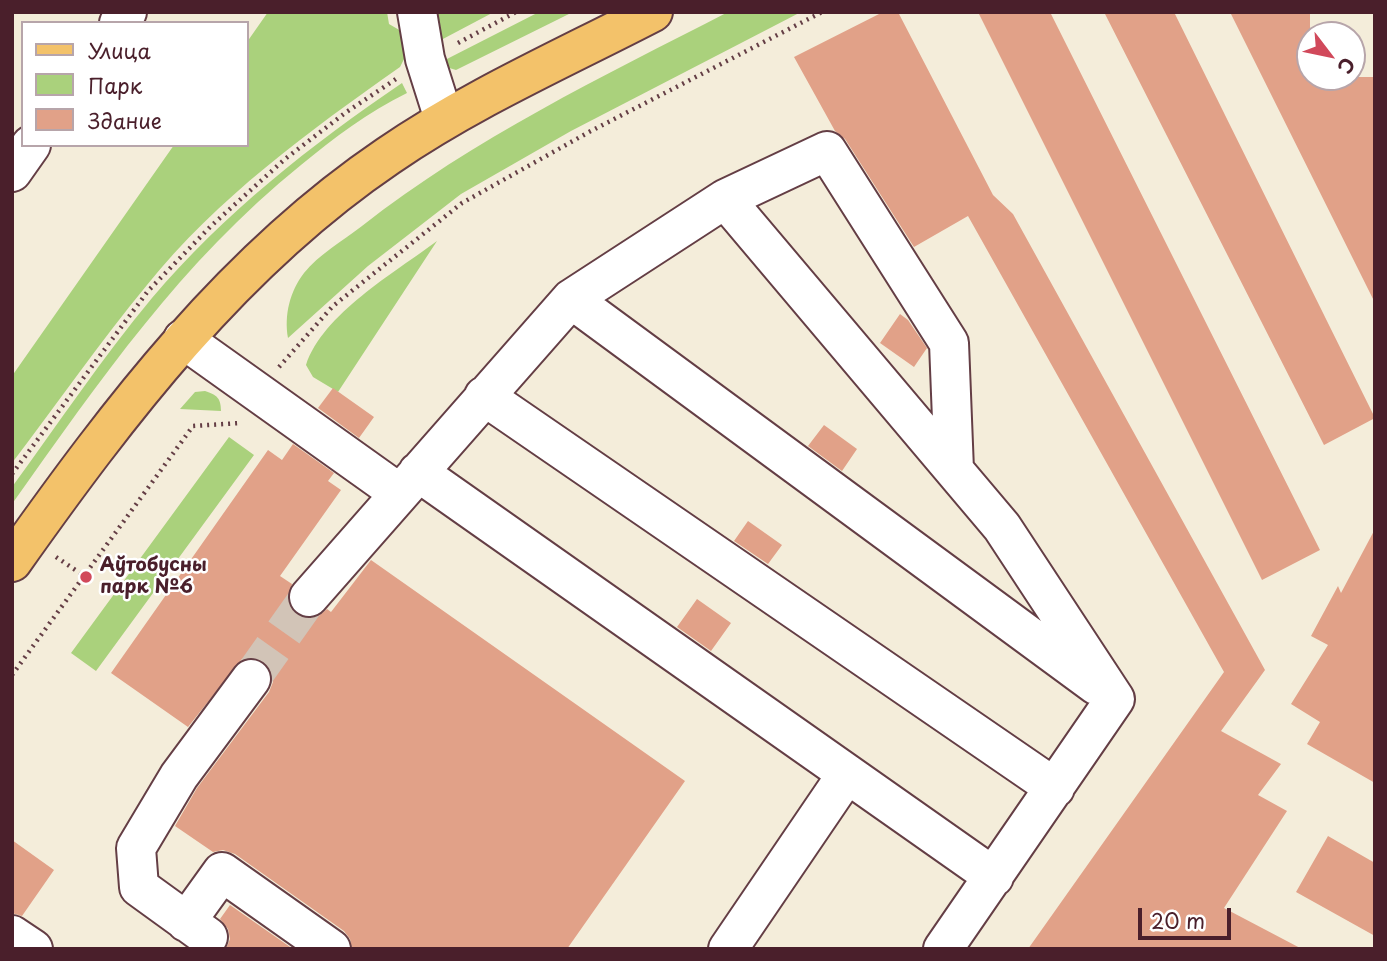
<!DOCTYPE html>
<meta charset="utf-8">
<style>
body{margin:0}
#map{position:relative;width:1387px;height:961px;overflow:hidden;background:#f4edda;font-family:"Playpen Sans",sans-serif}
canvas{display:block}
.frame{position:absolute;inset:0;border:14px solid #4a1f2b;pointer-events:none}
.legend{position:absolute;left:21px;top:21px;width:228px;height:126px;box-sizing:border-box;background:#fff;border:2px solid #b7a5aa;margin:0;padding:9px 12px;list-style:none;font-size:21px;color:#4a1f2b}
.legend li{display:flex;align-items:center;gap:14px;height:35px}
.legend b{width:35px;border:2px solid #b7a5aa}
.north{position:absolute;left:1296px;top:21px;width:70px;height:70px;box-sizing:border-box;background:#fff;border:2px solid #b7a5aa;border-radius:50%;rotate:122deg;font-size:19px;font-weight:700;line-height:28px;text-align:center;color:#4a1f2b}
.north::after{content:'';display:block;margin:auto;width:24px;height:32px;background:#d1495b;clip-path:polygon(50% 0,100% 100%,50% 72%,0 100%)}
.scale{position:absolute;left:1138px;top:908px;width:93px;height:32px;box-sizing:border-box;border:4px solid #4a1f2b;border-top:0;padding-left:9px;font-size:21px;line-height:24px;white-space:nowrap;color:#4a1f2b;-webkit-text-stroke:5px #fff;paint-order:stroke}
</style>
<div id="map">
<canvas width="1387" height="961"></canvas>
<div class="frame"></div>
<ul class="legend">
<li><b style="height:9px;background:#f3c26a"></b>Улица</li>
<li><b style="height:19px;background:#aad17c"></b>Парк</li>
<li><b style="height:19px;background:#e1a188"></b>Здание</li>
</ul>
<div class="north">С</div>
<div class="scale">20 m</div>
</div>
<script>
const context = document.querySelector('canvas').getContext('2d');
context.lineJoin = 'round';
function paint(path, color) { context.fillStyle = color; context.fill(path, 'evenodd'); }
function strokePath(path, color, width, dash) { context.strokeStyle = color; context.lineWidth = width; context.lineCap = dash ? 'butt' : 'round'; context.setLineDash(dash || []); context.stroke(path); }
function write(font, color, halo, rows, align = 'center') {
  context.font = font + ' "Playpen Sans",sans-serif'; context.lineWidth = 5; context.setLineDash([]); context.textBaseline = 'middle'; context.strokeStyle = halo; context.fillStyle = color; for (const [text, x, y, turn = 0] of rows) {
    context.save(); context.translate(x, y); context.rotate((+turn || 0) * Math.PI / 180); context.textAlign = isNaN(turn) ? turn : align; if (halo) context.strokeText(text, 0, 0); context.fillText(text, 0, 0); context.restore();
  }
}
paint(new Path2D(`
 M 268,12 L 387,12 L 389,24 L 401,31 L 405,57 L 400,67 C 309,131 217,198 147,285 C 100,342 57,404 12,463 L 12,376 L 174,145 L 247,145 L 247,42 Z
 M 437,12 L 494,12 L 441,40 Z
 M 539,12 L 573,12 L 456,70 L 446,67 L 443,61 Z
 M 728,12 L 801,12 L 571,131 L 461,194 L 368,266 L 288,338 C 284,315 290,291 304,273 C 318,255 344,240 362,226 C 474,138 602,77 728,12 Z
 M 402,83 L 407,93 C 368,112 334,138 301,165 C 180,263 101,379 12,504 L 12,487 C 58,424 102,358 152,298 C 224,213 311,145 402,83 Z
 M 437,241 L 338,392 L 313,377 L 306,365 C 323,314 394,273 437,241 Z
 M 205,391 C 217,395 221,398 221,411 L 180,409 L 195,392 Z
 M 229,437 L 254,455 L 96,671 L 71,653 Z`), '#aad17c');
paint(new Path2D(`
 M 883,12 L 898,12 L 993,195 L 1013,214 L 1265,670 L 1221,731 L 1281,764 L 1258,795 L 1287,811 L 1224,908 L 1302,949 L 1028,949 L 1224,672 L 968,216 L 914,247 L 845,139 L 835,131 L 794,57 Z
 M 978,12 L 1050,12 L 1320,550 L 1262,580 Z
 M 1104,12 L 1174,12 L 1375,418 L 1324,445 Z
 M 1230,12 L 1310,12 L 1310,77 L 1375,77 L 1375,303 Z
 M 900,314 L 908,320 L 927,348 L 914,367 L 880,343 Z
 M 333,388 L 374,417 L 359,438 L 318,408 Z
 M 824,425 L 857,449 L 842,471 L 808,446 Z
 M 293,444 L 334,473 L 328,481 L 341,490 L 280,576 L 292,584 L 288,603 L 295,614 L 305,619 L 317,617 L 327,609 L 331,612 L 371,560 L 685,781 L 567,949 L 352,949 L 350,939 L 344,931 L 235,854 L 223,850 L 213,852 L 175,826 L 197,788 L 269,692 L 273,682 L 271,671 L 263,661 L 253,657 L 242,659 L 188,727 L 111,673 L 268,450 L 282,460 Z
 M 748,521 L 782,545 L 768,564 L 734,541 Z
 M 1375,529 L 1375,783 L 1307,744 L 1320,722 L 1291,704 L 1328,645 L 1311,636 L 1338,586 L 1341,593 Z
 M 697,599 L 731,623 L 711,651 L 677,627 Z
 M 1328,836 L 1375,863 L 1375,936 L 1296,892 Z
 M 12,840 L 54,870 L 22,916 L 12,913 Z
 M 230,905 L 293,949 L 226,949 L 230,939 L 228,929 L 220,919 Z`), '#e1a188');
strokePath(new Path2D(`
 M 251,679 L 309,597`), '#d2c4b7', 38, [38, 19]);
const minor = new Path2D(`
 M 417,12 L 425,59 L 444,119
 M 119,23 L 127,12
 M 12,172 L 31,145
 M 725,199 L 827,151 L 949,343 L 954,470
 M 571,299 L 1096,685
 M 183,339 L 399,493
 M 484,396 L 1055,788
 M 418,472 L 994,877
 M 309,597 L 571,299 L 725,199 L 1002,527 L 1115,699 L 943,949
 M 186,922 L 222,872 L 331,949
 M 12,935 L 33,949
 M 208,937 L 139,887 L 136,848 L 179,776 L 251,679
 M 728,949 L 847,774`);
const major = new Path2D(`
 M 12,562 C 119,411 233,261 388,156 C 471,99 564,58 653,12`);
strokePath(minor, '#643e45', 42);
strokePath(major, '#643e45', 42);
strokePath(new Path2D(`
 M 458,43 L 516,12
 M 279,367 L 333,306 L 462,203 L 589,132 L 822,12
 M 12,474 L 148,291 L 211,226 L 285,159 L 345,113 L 396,79
 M 56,557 L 86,577
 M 12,675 L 193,426 L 241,423`), '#643e45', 4.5, [2, 5]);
strokePath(minor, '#fff', 38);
strokePath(major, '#f3c26a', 38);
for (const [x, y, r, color] of [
 [86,577,7,"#d1495b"]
]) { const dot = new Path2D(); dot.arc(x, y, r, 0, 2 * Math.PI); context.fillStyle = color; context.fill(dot); strokePath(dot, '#fff', 2.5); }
write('bold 19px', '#4a1f2b', '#fff', [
 ["Аўтобусны",100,566],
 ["парк №6",100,588]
], 'left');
</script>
